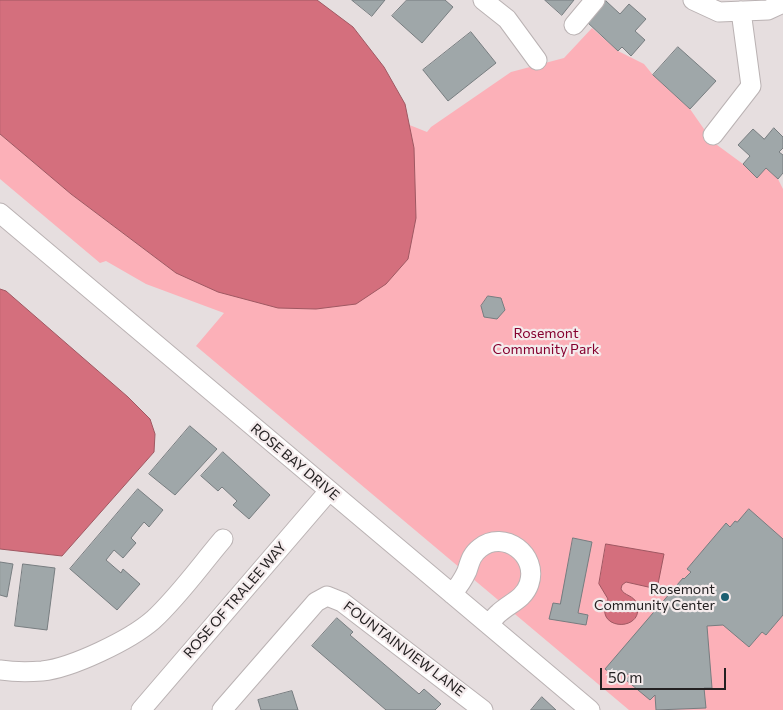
<!DOCTYPE html>
<style>
body{margin:0}
#map{position:relative;width:783px;height:710px;overflow:hidden;background:#e6dedf;font-family:Commissioner,sans-serif}
canvas{display:block}
.scale{position:absolute;left:600px;top:668px;width:126px;height:22px;box-sizing:border-box;border:2px solid #242122;border-top:0;padding-left:6px;font-size:15px;line-height:18px;white-space:nowrap;color:#242122;-webkit-text-stroke:4px #f4ebec;paint-order:stroke}
</style>
<div id="map">
<canvas width="783" height="710"></canvas>
<div class="scale">50 m</div>
</div>
<script>
const context = document.querySelector('canvas').getContext('2d');
context.lineJoin = 'round';
function paint(path, color) { context.fillStyle = color; context.fill(path, 'evenodd'); }
function strokePath(path, color, width, dash) { context.strokeStyle = color; context.lineWidth = width; context.lineCap = dash ? 'butt' : 'round'; context.setLineDash(dash || []); context.stroke(path); }
function write(font, color, halo, rows, align = 'center') {
  context.font = font + ' Commissioner,sans-serif'; context.lineWidth = 4.5; context.setLineDash([]); context.textBaseline = 'middle'; context.strokeStyle = halo; context.fillStyle = color; for (const [text, x, y, turn = 0] of rows) {
    context.save(); context.translate(x, y); context.rotate((+turn || 0) * Math.PI / 180); context.textAlign = isNaN(turn) ? turn : align; if (halo) context.strokeText(text, 0, 0); context.fillText(text, 0, 0); context.restore();
  }
}
paint(new Path2D(`
 M 592,28 L 618,51 L 644,64 L 653,75 L 690,109 L 713,142 L 743,164 L 757,177 L 766,168 L 778,179 L 783,189 L 783,710 L 629,710 L 196,346 L 224,313 L 146,284 L 106,261 L 100,263 L 0,179 L 0,134 L 71,194 L 176,273 L 392,118 L 427,132 L 431,127 L 511,72 L 564,58 Z`), '#fcb0b8');
const water = new Path2D(`
 M 0,0 L 317,0 L 353,27 L 384,67 L 405,104 L 414,148 L 416,218 L 408,259 L 386,284 L 356,304 L 316,309 L 278,308 L 218,292 L 176,273 L 71,194 L 0,134 Z
 M 0,289 L 6,291 L 128,397 L 150,419 L 155,434 L 154,452 L 62,556 L 0,549 Z
 M 606,544 L 664,554 L 657,589 L 626,582 L 622,585 L 621,589 C 624,596 634,595 637,604 C 645,633 591,631 608,599 L 599,584 Z`);
paint(water, '#d46f7d');
strokePath(water, '#9f5862', 1);
const building = new Path2D(`
 M 352,0 L 385,0 L 372,16 Z
 M 407,0 L 445,0 L 453,7 L 422,43 L 392,16 Z
 M 545,0 L 574,0 L 562,15 Z
 M 606,1 L 620,14 L 629,4 L 646,19 L 635,31 L 645,40 L 631,56 L 622,47 L 618,51 L 587,22 Z
 M 471,32 L 496,63 L 448,101 L 423,70 Z
 M 678,47 L 716,81 L 690,109 L 653,75 Z
 M 774,128 L 783,137 L 783,148 L 779,152 L 783,155 L 783,173 L 778,179 L 766,168 L 757,178 L 743,164 L 750,156 L 738,145 L 753,129 L 764,139 Z
 M 488,296 L 501,298 L 505,310 L 497,319 L 484,317 L 481,306 Z
 M 190,426 L 217,449 L 175,495 L 149,474 Z
 M 223,452 L 270,495 L 249,519 L 233,505 L 237,501 L 222,487 L 218,491 L 201,476 Z
 M 138,489 L 163,510 L 149,527 L 144,522 L 131,538 L 136,543 L 123,558 L 114,550 L 106,560 L 121,573 L 123,569 L 140,584 L 117,610 L 70,569 Z
 M 749,509 L 783,539 L 783,615 L 766,635 L 762,632 L 749,647 L 723,625 L 707,626 L 712,688 L 704,688 L 706,708 L 656,710 L 655,695 L 650,700 L 626,680 L 631,674 L 613,675 L 605,669 L 683,578 L 684,579 L 691,572 L 687,569 L 726,523 L 730,527 L 735,521 L 737,522 Z
 M 573,538 L 592,542 L 578,613 L 588,615 L 586,625 L 549,619 L 553,603 L 560,604 Z
 M 0,562 L 13,564 L 7,597 L 0,595 Z
 M 23,564 L 55,568 L 47,630 L 15,626 Z
 M 337,618 L 353,632 L 350,635 L 419,694 L 424,689 L 441,704 L 435,710 L 386,710 L 312,646 Z
 M 292,691 L 298,710 L 261,710 L 258,700 Z
 M 542,697 L 556,710 L 531,710 Z`);
paint(building, '#9fa7a9');
strokePath(building, '#777d80', 1);
const minor = new Path2D(`
 M 483,0 L 507,19 L 537,60
 M 693,0 L 719,12 L 768,10 L 783,3
 M 574,25 L 595,0
 M 713,135 L 751,86 L 741,11
 M 0,213 L 590,710
 M 452,594 C 458,587 463,580 467,571 C 470,562 471,555 480,548 C 504,529 539,555 529,584 C 524,599 510,603 499,613 C 495,616 492,621 489,625
 M 0,670 C 14,672 28,672 42,671 C 72,668 130,640 153,620 C 179,596 200,566 223,539
 M 141,710 L 329,491
 M 222,710 L 316,602 L 327,596 L 342,602 L 483,710`);
strokePath(minor, '#bab2b3', 21);
strokePath(minor, '#fff', 19);
for (const [x, y, r, color] of [
 [725,597,5,"#1b5e71"]
]) { const dot = new Path2D(); dot.arc(x, y, r, 0, 2 * Math.PI); context.fillStyle = color; context.fill(dot); strokePath(dot, '#f4ebec', 2); }
write('14px', '#85012f', '#f4ebec', [
 ["Rosemont",546,333],
 ["Community Park",546,349]
]);
write('14px', '#242122', '#f4ebec', [
 ["ROSE BAY DRIVE",295,462,40],
 ["ROSE OF TRALEE WAY",235,600,-49],
 ["FOUNTAINVIEW LANE",404,649,37]
]);
write('14px', '#242122', '#f4ebec', [
 ["Rosemont",715,589],
 ["Community Center",715,605]
], 'right');
</script>
